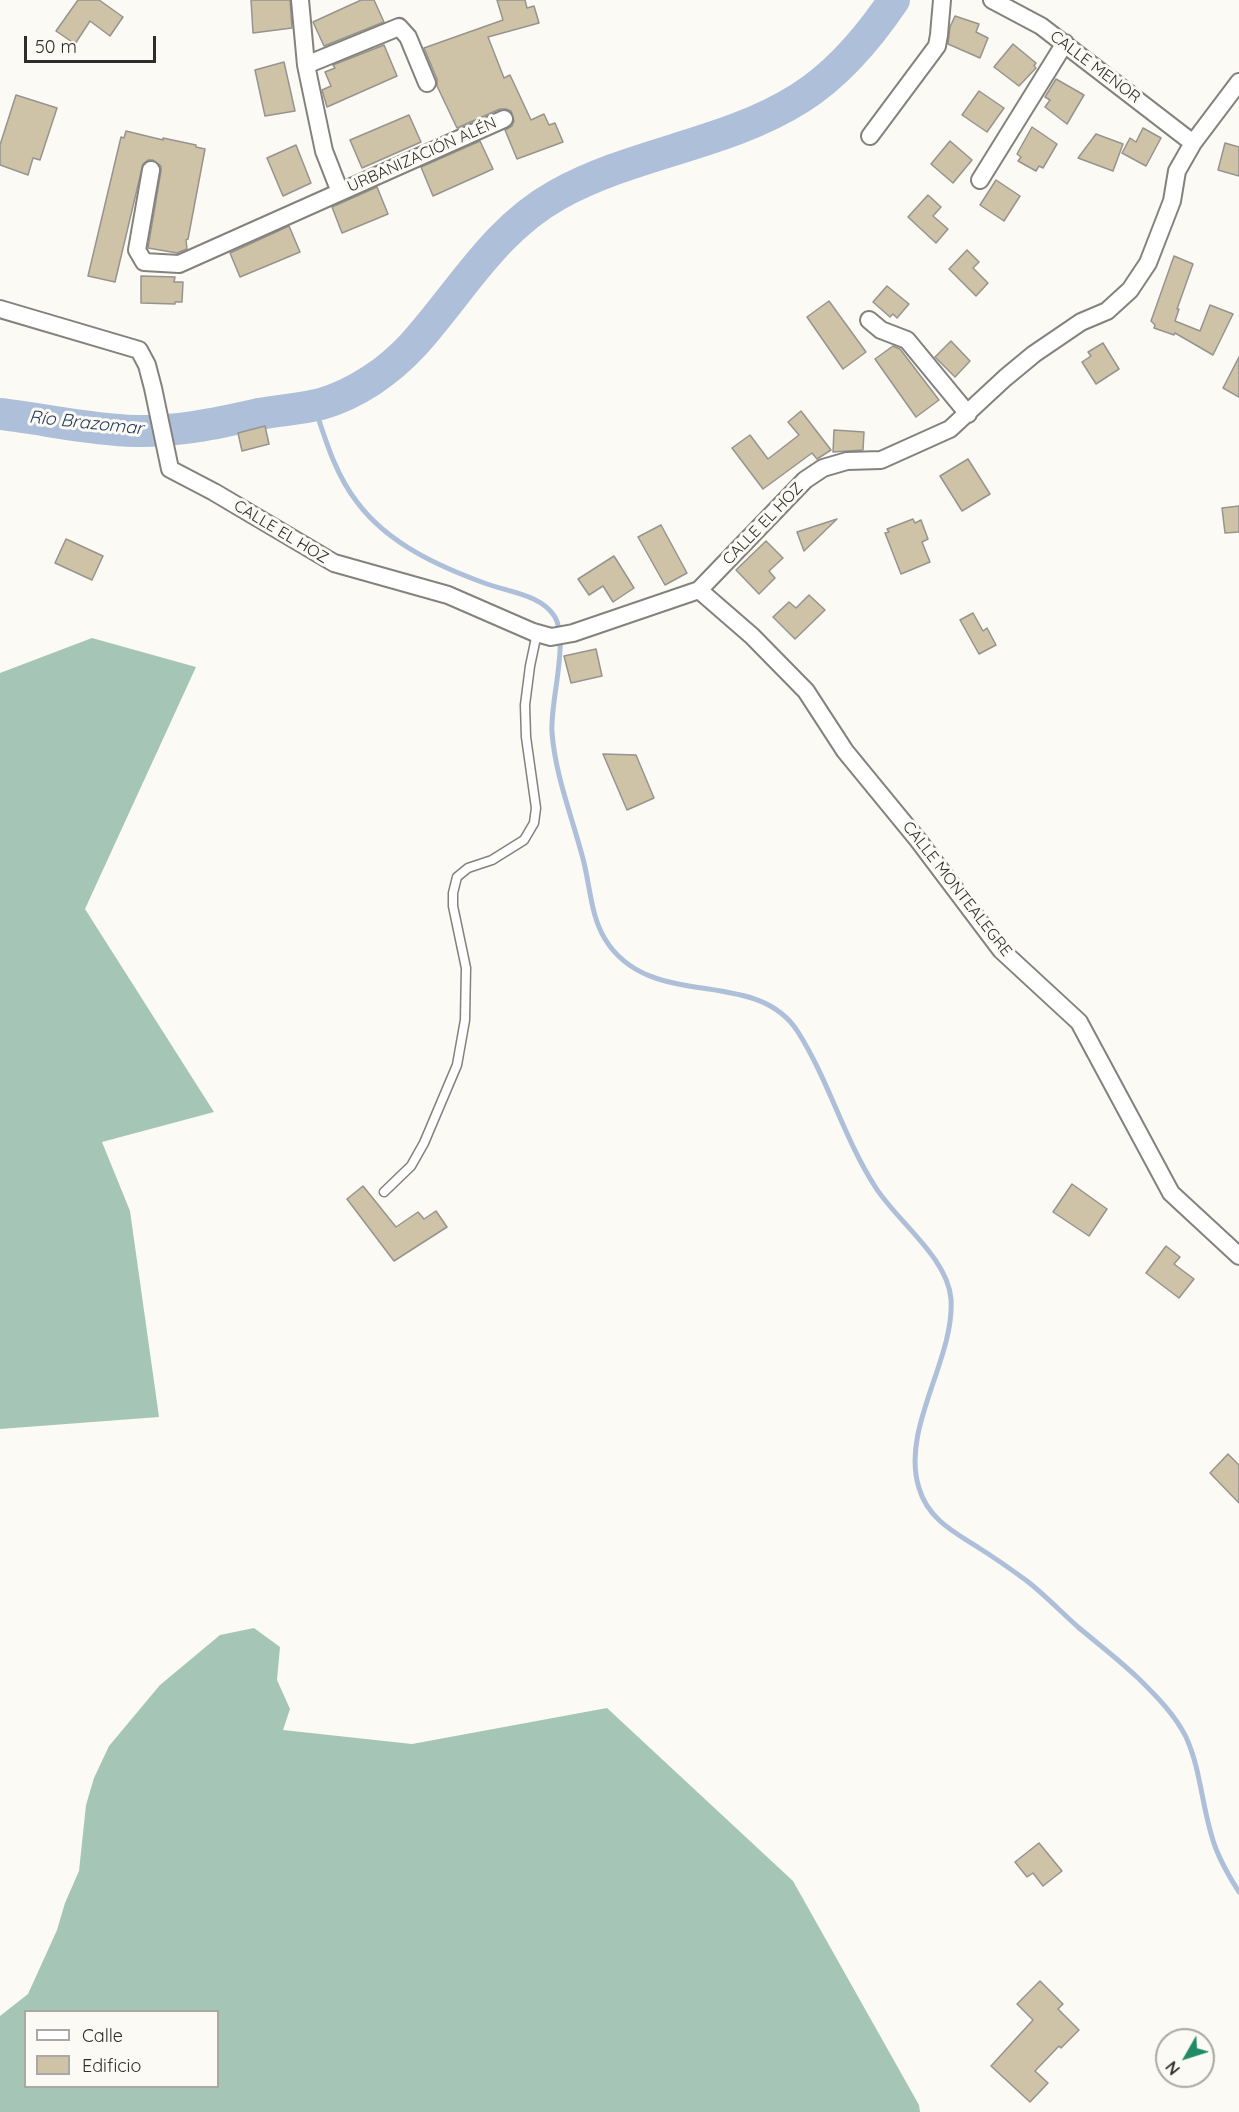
<!DOCTYPE html>
<meta charset="utf-8">
<style>
body{margin:0}
#map{position:relative;width:1239px;height:2112px;overflow:hidden;background:#fcfaf4;font-family:Quicksand,sans-serif}
canvas{display:block}
.legend{position:absolute;left:24px;top:2010px;width:195px;height:78px;box-sizing:border-box;background:#fcfaf4;border:2px solid #aaa8a4;margin:0;padding:8px 10px;list-style:none;font-size:18px;color:#2e2d2b}
.legend li{display:flex;align-items:center;gap:12px;height:30px}
.legend b{width:30px;border:2px solid #aaa8a4}
.north{position:absolute;left:1155px;top:2028px;width:60px;height:60px;box-sizing:border-box;background:#fcfaf4;border:2px solid #aaa8a4;border-radius:50%;rotate:231deg;font-size:16px;font-weight:700;line-height:24px;text-align:center;color:#2e2d2b}
.north::after{content:'';display:block;margin:auto;width:21px;height:27px;background:#218b68;clip-path:polygon(50% 0,100% 100%,50% 72%,0 100%)}
.scale{position:absolute;left:24px;top:36px;width:132px;height:27px;box-sizing:border-box;border:3px solid #2e2d2b;border-top:0;padding-left:8px;font-size:18px;line-height:21px;white-space:nowrap;color:#2e2d2b;-webkit-text-stroke:4px #fcfaf4;paint-order:stroke}
</style>
<div id="map">
<canvas width="1239" height="2112"></canvas>
<ul class="legend">
<li><b style="height:8px;background:#fff"></b>Calle</li>
<li><b style="height:16px;background:#cec3a6"></b>Edificio</li>
</ul>
<div class="north">N</div>
<div class="scale">50 m</div>
</div>
<script>
const context = document.querySelector('canvas').getContext('2d');
context.lineJoin = 'round';
function paint(path, color) { context.fillStyle = color; context.fill(path, 'evenodd'); }
function strokePath(path, color, width, dash) { context.strokeStyle = color; context.lineWidth = width; context.lineCap = dash ? 'butt' : 'round'; context.setLineDash(dash || []); context.stroke(path); }
function write(font, color, halo, rows, align = 'center') {
  context.font = font + ' Quicksand,sans-serif'; context.lineWidth = 6; context.setLineDash([]); context.textBaseline = 'middle'; context.strokeStyle = halo; context.fillStyle = color; for (const [text, x, y, turn = 0] of rows) {
    context.save(); context.translate(x, y); context.rotate((+turn || 0) * Math.PI / 180); context.textAlign = isNaN(turn) ? turn : align; if (halo) context.strokeText(text, 0, 0); context.fillText(text, 0, 0); context.restore();
  }
}
paint(new Path2D(`
 M 92,638 L 196,667 L 85,909 L 214,1112 L 102,1142 L 130,1211 L 159,1417 L 0,1429 L 0,673 Z
 M 254,1628 L 280,1647 L 277,1680 L 290,1709 L 283,1730 L 412,1744 L 607,1708 L 793,1881 L 919,2105 L 920,2112 L 0,2112 L 0,2016 L 28,1994 L 57,1930 L 65,1903 L 79,1871 L 86,1805 L 94,1778 L 109,1746 L 160,1685 L 220,1635 ZM 26,2012 L 218,2012 L 218,2086 L 26,2086 Z`), '#a5c6b6');
strokePath(new Path2D(`
 M 314,405 C 325,438 335,474 357,502 C 388,544 440,567 487,584 C 509,592 542,595 555,617 C 569,642 550,702 552,732 C 555,774 571,814 582,855 C 590,882 590,915 605,939 C 650,1013 756,965 798,1032 C 829,1081 844,1139 876,1188 C 897,1221 948,1258 951,1299 C 955,1359 900,1429 919,1488 C 928,1519 954,1532 979,1548 C 995,1558 1012,1570 1027,1581 C 1045,1595 1061,1612 1078,1627 C 1097,1643 1118,1659 1137,1677 C 1155,1695 1174,1713 1186,1737 C 1202,1772 1202,1813 1216,1849 C 1222,1864 1230,1878 1239,1892`), '#aebfd9', 5);
strokePath(new Path2D(`
 M 0,414 C 44,419 90,430 135,431 C 178,432 218,423 259,414 C 280,410 302,409 321,404 C 356,394 389,371 413,345 C 460,293 494,230 557,195 C 634,152 726,145 800,98 C 838,74 869,37 894,0`), '#aebfd9', 32);
const building = new Path2D(`
 M 78,0 L 99,0 L 123,17 L 110,36 L 90,21 L 75,44 L 56,31 Z
 M 251,0 L 290,0 L 292,28 L 253,33 Z
 M 361,0 L 374,0 L 384,22 L 324,46 L 313,22 Z
 M 497,0 L 525,0 L 527,8 L 534,6 L 539,23 L 488,37 L 504,78 L 510,75 L 531,120 L 544,114 L 549,125 L 555,123 L 563,142 L 517,159 L 505,130 L 512,126 L 514,121 L 511,111 L 506,109 L 500,109 L 457,128 L 437,86 L 437,79 L 424,48 L 503,20 Z
 M 955,16 L 979,24 L 976,32 L 988,38 L 980,58 L 948,44 L 950,27 Z
 M 1013,44 L 1036,63 L 1034,66 L 1036,68 L 1019,86 L 994,67 Z
 M 384,45 L 397,76 L 327,107 L 322,90 L 331,86 L 325,72 L 335,68 L 333,65 Z
 M 284,62 L 295,111 L 265,116 L 255,70 Z
 M 1056,79 L 1084,95 L 1067,124 L 1045,107 L 1050,100 L 1045,97 Z
 M 979,91 L 1004,108 L 987,132 L 962,115 Z
 M 16,95 L 57,108 L 40,160 L 33,158 L 28,175 L 0,165 L 0,145 Z
 M 409,115 L 421,142 L 362,168 L 350,140 Z
 M 1032,127 L 1057,144 L 1043,168 L 1039,166 L 1036,171 L 1018,161 L 1021,157 L 1017,154 Z
 M 1143,128 L 1161,138 L 1146,166 L 1122,153 L 1130,138 L 1136,142 Z
 M 126,131 L 163,140 L 163,138 L 196,145 L 196,147 L 205,149 L 188,239 L 186,240 L 187,249 L 177,253 L 148,248 L 161,171 L 161,166 L 153,160 L 148,160 L 143,164 L 115,282 L 88,276 L 121,137 L 124,138 Z
 M 1096,134 L 1123,144 L 1113,171 L 1078,158 Z
 M 480,141 L 493,169 L 433,196 L 421,167 Z
 M 950,141 L 972,160 L 953,183 L 931,164 Z
 M 1225,143 L 1239,147 L 1239,176 L 1218,170 Z
 M 296,145 L 311,183 L 283,196 L 267,158 Z
 M 996,180 L 1020,196 L 1004,221 L 980,205 Z
 M 377,187 L 388,214 L 342,233 L 332,207 Z
 M 928,195 L 941,207 L 933,216 L 948,229 L 936,243 L 908,217 Z
 M 289,226 L 300,252 L 240,277 L 230,253 Z
 M 967,250 L 979,262 L 973,268 L 988,283 L 976,296 L 949,269 Z
 M 1174,256 L 1193,264 L 1177,309 L 1179,309 L 1175,321 L 1200,331 L 1210,305 L 1233,314 L 1213,355 L 1175,333 L 1174,335 L 1154,328 L 1155,325 L 1151,321 Z
 M 141,276 L 175,277 L 174,282 L 183,282 L 182,302 L 175,302 L 175,304 L 141,303 Z
 M 887,286 L 909,304 L 897,318 L 893,314 L 890,317 L 873,302 Z
 M 829,301 L 866,352 L 843,369 L 807,317 Z
 M 951,341 L 970,361 L 955,377 L 935,357 Z
 M 1103,343 L 1119,369 L 1096,384 L 1082,362 L 1091,356 L 1088,352 Z
 M 893,346 L 900,349 L 939,400 L 916,417 L 875,359 Z
 M 1239,357 L 1239,397 L 1223,388 Z
 M 801,411 L 831,450 L 817,459 L 812,453 L 763,489 L 732,448 L 750,435 L 768,459 L 799,435 L 788,422 Z
 M 265,426 L 269,444 L 242,451 L 238,433 Z
 M 834,430 L 864,432 L 863,450 L 833,452 Z
 M 968,459 L 990,494 L 962,511 L 940,476 Z
 M 1239,506 L 1239,532 L 1225,533 L 1222,508 Z
 M 837,519 L 804,551 L 797,532 Z
 M 913,519 L 915,523 L 921,520 L 928,539 L 922,542 L 930,562 L 901,574 L 885,533 L 889,532 L 887,529 Z
 M 661,525 L 687,573 L 665,585 L 638,537 Z
 M 66,539 L 103,556 L 92,580 L 55,563 Z
 M 766,541 L 783,558 L 769,571 L 775,578 L 759,594 L 736,570 Z
 M 614,556 L 634,588 L 613,602 L 603,586 L 589,595 L 578,579 Z
 M 809,595 L 825,610 L 795,639 L 773,617 L 789,602 L 796,608 Z
 M 973,613 L 983,631 L 987,628 L 996,645 L 979,654 L 960,620 Z
 M 596,649 L 602,676 L 571,683 L 564,656 Z
 M 603,754 L 636,755 L 654,798 L 627,810 Z
 M 1072,1184 L 1107,1209 L 1089,1236 L 1053,1212 Z
 M 363,1186 L 396,1227 L 418,1212 L 424,1219 L 436,1211 L 447,1227 L 394,1261 L 347,1199 Z
 M 1166,1246 L 1180,1257 L 1174,1264 L 1194,1279 L 1179,1298 L 1146,1273 Z
 M 1228,1454 L 1239,1465 L 1239,1503 L 1210,1473 Z
 M 1039,1843 L 1062,1871 L 1043,1886 L 1033,1873 L 1027,1877 L 1015,1862 Z
 M 1040,1981 L 1063,2004 L 1058,2009 L 1079,2030 L 1061,2048 L 1059,2046 L 1035,2071 L 1048,2083 L 1030,2102 L 991,2066 L 1033,2020 L 1017,2004 Z`);
paint(building, '#cec3a6');
strokePath(building, '#96948f', 1.5);
const service = new Path2D(`
 M 384,1192 L 411,1166 L 424,1143 L 457,1065 L 465,1020 L 466,968 L 453,906 L 453,893 L 457,877 L 468,868 L 492,860 L 524,840 L 534,823 L 536,808 L 526,737 L 525,705 L 530,666 L 537,633`);
const minor = new Path2D(`
 M 300,0 L 306,65 L 324,151 L 340,192
 M 992,0 L 1041,26 L 1193,143
 M 306,65 L 399,27 L 408,37 L 427,83
 M 870,136 L 937,46 L 939,35 L 942,0
 M 151,170 L 137,250 L 144,262 L 179,264 L 504,119
 M 980,180 L 1065,43
 M 0,309 L 139,350 L 147,365 L 153,388 L 170,469 L 214,492 L 334,563 L 448,595 L 533,632 L 551,637 L 573,633 L 699,590 L 805,480 L 823,468 L 847,461 L 881,460 L 950,429 L 1005,378 L 1034,354 L 1081,322 L 1107,311 L 1130,290 L 1148,263 L 1172,201 L 1177,171 L 1193,143 L 1239,82
 M 869,320 L 881,330 L 907,340 L 968,414
 M 699,590 L 752,636 L 806,691 L 845,751 L 918,840 L 1001,950 L 1079,1022 L 1171,1193 L 1239,1256`);
strokePath(service, '#84827d', 11);
strokePath(minor, '#84827d', 20);
strokePath(service, '#fff', 8);
strokePath(minor, '#fff', 16);
write('16px', '#2e2d2b', '#fcfaf4', [
 ["CALLE MENOR",1095,67,37],
 ["URBANIZACIÓN ALÉN",422,155,-24],
 ["CALLE EL HOZ",763,524,-46],
 ["CALLE EL HOZ",281,532,31],
 ["CALLE MONTEALEGRE",957,889,52]
]);
write('italic 18px', '#1f375c', '#fcfaf4', [
 ["Río Brazomar",86,423,6]
]);
</script>
